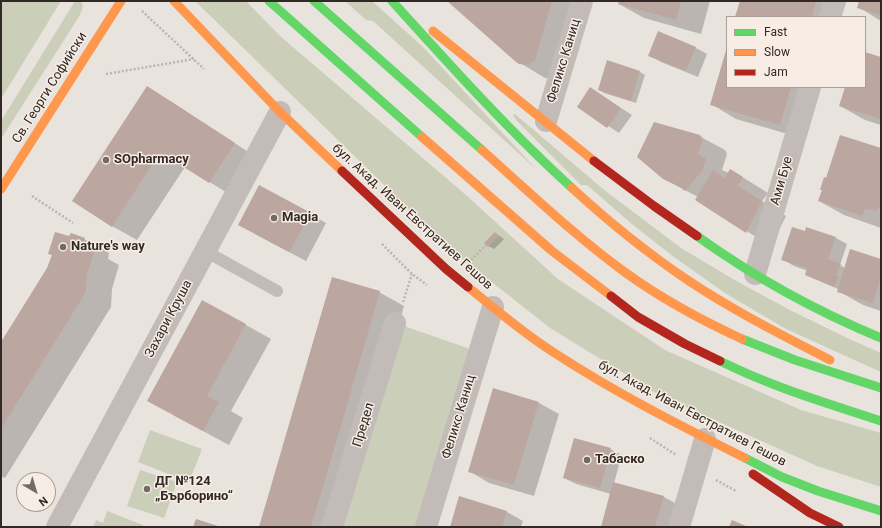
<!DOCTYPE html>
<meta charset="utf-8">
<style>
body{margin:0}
#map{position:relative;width:882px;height:528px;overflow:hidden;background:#e9e3de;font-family:Roboto,sans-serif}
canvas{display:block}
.frame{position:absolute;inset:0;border:2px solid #322926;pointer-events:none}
.legend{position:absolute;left:726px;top:16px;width:140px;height:72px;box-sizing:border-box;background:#f7ede4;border:1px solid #a89f98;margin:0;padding:5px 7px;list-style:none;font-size:12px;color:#322926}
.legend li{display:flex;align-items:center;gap:8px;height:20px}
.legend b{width:20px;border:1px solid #a89f98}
.north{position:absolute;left:16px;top:472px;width:40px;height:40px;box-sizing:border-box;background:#f7ede4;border:1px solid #a89f98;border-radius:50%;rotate:142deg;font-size:11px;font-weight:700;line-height:16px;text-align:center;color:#322926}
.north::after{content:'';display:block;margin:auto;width:14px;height:18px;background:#726a66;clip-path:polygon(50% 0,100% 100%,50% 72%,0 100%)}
</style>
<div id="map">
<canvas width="882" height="528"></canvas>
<div class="frame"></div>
<ul class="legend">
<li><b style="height:5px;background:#63d668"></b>Fast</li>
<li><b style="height:5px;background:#ff974d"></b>Slow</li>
<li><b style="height:5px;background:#b3261e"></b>Jam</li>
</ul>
<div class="north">N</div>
</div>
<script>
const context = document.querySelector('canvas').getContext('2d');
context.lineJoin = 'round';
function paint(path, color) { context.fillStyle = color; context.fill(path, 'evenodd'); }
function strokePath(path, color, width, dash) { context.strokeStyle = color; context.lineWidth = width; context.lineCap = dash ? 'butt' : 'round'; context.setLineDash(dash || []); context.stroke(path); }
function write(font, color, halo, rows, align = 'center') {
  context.font = font + ' Roboto,sans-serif'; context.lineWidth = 3; context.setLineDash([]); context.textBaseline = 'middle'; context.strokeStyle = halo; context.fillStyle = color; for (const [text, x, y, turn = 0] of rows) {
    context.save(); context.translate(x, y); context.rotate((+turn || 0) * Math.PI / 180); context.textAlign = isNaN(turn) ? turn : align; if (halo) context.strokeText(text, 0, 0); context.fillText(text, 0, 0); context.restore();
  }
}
paint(new Path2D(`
 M 1,1 L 61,1 L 1,99 Z
 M 75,1 L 81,1 L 83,6 L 80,15 L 1,139 L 1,121 Z
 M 195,1 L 246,1 L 280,36 L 466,195 L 558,279 L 665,350 L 801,410 L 881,433 L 881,487 L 817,466 L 659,395 L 550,328 L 450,249 Z
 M 345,1 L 372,1 L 423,47 L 536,169 L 373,21 L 366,20 Z
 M 515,114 L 603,189 L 681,248 L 738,282 L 790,310 L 847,338 L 881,353 L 881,372 L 786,329 L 725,293 L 674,257 L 633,225 L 587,185 L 581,185 L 517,121 L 513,115 Z
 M 395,323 L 479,352 L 426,527 L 332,527 Z
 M 150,430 L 202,449 L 189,482 L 138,462 Z
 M 140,470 L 177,482 L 164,518 L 127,506 Z
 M 107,511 L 143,525 L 142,527 L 93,527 L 96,520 L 103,523 Z`), '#cbceb9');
paint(new Path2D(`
 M 450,1 L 588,1 L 553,78 L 545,78 L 520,63 Z
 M 620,1 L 710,1 L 701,34 L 644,18 L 619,4 Z
 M 741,1 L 846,1 L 841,17 L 736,17 Z
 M 860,1 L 881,1 L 881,21 L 858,7 Z
 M 696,48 L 707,54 L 698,77 L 661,62 L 649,55 Z
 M 727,49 L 727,87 L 820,87 L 805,139 L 736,119 L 711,104 Z
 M 865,54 L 881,58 L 881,125 L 865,120 L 840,106 L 846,87 L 865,87 Z
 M 640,72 L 645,75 L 636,103 L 604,93 L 599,90 Z
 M 147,88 L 172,102 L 259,159 L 234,197 L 185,167 L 137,240 L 112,226 Z
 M 590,88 L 632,115 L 619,133 L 578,106 Z
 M 699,136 L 725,150 L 727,154 L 722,170 L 729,173 L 731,170 L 768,193 L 762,201 L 786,216 L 771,246 L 696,200 L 698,197 L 664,179 Z
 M 881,149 L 881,228 L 844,215 L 819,201 L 827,179 Z
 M 310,214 L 326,223 L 306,261 L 255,234 Z
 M 806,232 L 836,238 L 847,244 L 840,265 L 845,268 L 881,260 L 881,311 L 863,305 L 838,291 L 838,289 L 806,275 L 808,271 L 794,266 L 782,259 Z
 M 495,233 L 504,239 L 494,249 L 488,246 Z
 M 70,238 L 84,239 L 109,253 L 108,259 L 119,265 L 112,289 L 111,307 L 5,478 L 1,476 L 1,344 Z
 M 379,292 L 404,306 L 340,527 L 261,527 Z
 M 203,301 L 271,339 L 231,411 L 243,418 L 229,445 L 173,415 Z
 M 494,389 L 539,403 L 559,414 L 534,496 L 489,483 L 469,471 Z
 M 610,449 L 622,455 L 614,483 L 664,497 L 684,508 L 678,527 L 602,527 L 611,494 L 576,484 L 564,478 Z
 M 460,497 L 507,512 L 523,521 L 521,527 L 451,527 Z`), '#0003');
paint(new Path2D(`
 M 447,1 L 552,1 L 535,60 L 528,65 L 519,64 L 516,62 Z
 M 619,1 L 681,1 L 676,20 L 618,4 Z
 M 740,1 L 816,1 L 812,17 L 735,17 Z
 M 859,1 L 881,1 L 881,15 L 857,8 Z
 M 658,31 L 696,47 L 686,71 L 648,56 Z
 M 727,47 L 727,87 L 791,87 L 780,125 L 710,105 Z
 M 865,52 L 881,57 L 881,119 L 839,106 L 845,87 L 865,87 Z
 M 607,60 L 640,71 L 631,101 L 598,90 Z
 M 147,86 L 235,143 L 209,183 L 160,152 L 112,227 L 72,201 Z
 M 590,87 L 621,108 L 607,128 L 577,107 Z
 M 654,122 L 700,135 L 703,139 L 698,154 L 706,159 L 702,171 L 685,191 L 680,187 L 663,179 L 637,157 Z
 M 840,135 L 881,148 L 881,203 L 879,208 L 875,211 L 865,209 L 862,216 L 818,201 L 822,190 L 820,190 L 824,177 L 826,178 Z
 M 730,169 L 743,177 L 738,186 L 762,201 L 746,233 L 695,200 L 713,170 L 725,178 Z
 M 259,185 L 311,213 L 289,252 L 238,225 Z
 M 792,227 L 805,231 L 806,227 L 836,237 L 828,259 L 841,264 L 836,275 L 839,276 L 834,287 L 805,275 L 807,268 L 781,260 Z
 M 55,232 L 69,236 L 71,233 L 85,238 L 82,246 L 95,250 L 87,274 L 86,292 L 1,429 L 1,342 L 47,268 L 52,255 L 48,254 Z
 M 495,232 L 499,236 L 488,247 L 484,243 Z
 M 850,249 L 881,259 L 881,276 L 873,303 L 837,292 Z
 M 332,277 L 380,291 L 343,419 L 311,527 L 259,527 Z
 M 202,300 L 246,324 L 207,396 L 219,402 L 203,431 L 147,401 Z
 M 493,388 L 539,402 L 514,485 L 468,472 Z
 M 574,438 L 611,448 L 600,488 L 563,478 Z
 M 613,482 L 664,496 L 655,527 L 601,527 Z
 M 459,496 L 507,511 L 502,527 L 450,527 Z
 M 196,519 L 221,527 L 193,527 Z
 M 732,520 L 748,527 L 729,527 Z`), '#bba6a0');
strokePath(new Path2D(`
 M 142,11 L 204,69
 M 106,74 L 194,59
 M 32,196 L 73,223
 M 382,244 L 412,274 L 427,285
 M 471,260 L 486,245
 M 403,302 L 412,274
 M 650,438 L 676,455
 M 716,480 L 736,491`), '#bbb4af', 2.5, [2, 2]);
strokePath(new Path2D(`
 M 205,251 L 277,291`), '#c2bbb7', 12);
strokePath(new Path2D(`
 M 830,17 L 835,1
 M 546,121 L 582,1
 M 755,274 L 810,87
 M 57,527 L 280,112
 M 332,527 L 395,323
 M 426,527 L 493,307
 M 679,527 L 705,439`), '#c2bbb7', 22);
strokePath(new Path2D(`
 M 269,1 L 422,137
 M 314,1 L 482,150
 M 392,1 C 450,65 508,130 572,188
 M 697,236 C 754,277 816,311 881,338
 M 742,339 L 795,360 L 881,388
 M 720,361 C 772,387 827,403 881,421
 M 745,458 L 782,477 L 818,491 L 881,511`), '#63d668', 9);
strokePath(new Path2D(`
 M 174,1 L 280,112 L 342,171
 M 433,31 L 594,161
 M 422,137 L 552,251 L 611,296
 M 482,150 C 529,192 575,236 626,273 C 662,299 701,320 742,339
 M 572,188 C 609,222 647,253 689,281 C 734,311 782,335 830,360
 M 1,189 L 121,1
 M 468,287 C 495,309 523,333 553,352 C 614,392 679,425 745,458`), '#ff974d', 9);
strokePath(new Path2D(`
 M 594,161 L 654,206 L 697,236
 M 342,171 L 446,269 L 468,287
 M 611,296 L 638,317 L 685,344 L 720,361
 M 753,474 L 810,513 L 839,527`), '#b3261e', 9);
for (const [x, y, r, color] of [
 [106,160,4,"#726a66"],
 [274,218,4,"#726a66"],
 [63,247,4,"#726a66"],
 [587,460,4,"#726a66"],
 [147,489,4,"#726a66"]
]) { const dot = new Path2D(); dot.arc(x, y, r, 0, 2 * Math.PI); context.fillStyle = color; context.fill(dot); strokePath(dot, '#f7ede4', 1.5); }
write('13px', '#322926', '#f7ede4', [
 ["Феликс Каниц",564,61,-73],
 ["Св. Георги Софийски",50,88,-58],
 ["Ами Буе",782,181,-74],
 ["бул. Акад. Иван Евстратиев Гешов",412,217,42],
 ["Захари Круша",169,319,-62],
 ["бул. Акад. Иван Евстратиев Гешов",692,414,28],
 ["Феликс Каниц",459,417,-73],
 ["Предел",364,425,-73]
]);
write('bold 13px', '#322926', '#f7ede4', [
 ["SOpharmacy",114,160],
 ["Magia",282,218],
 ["Nature's way",71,247],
 ["Табаско",595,460],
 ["ДГ №124",155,482],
 ["„Бърборино“",155,497]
], 'left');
</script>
